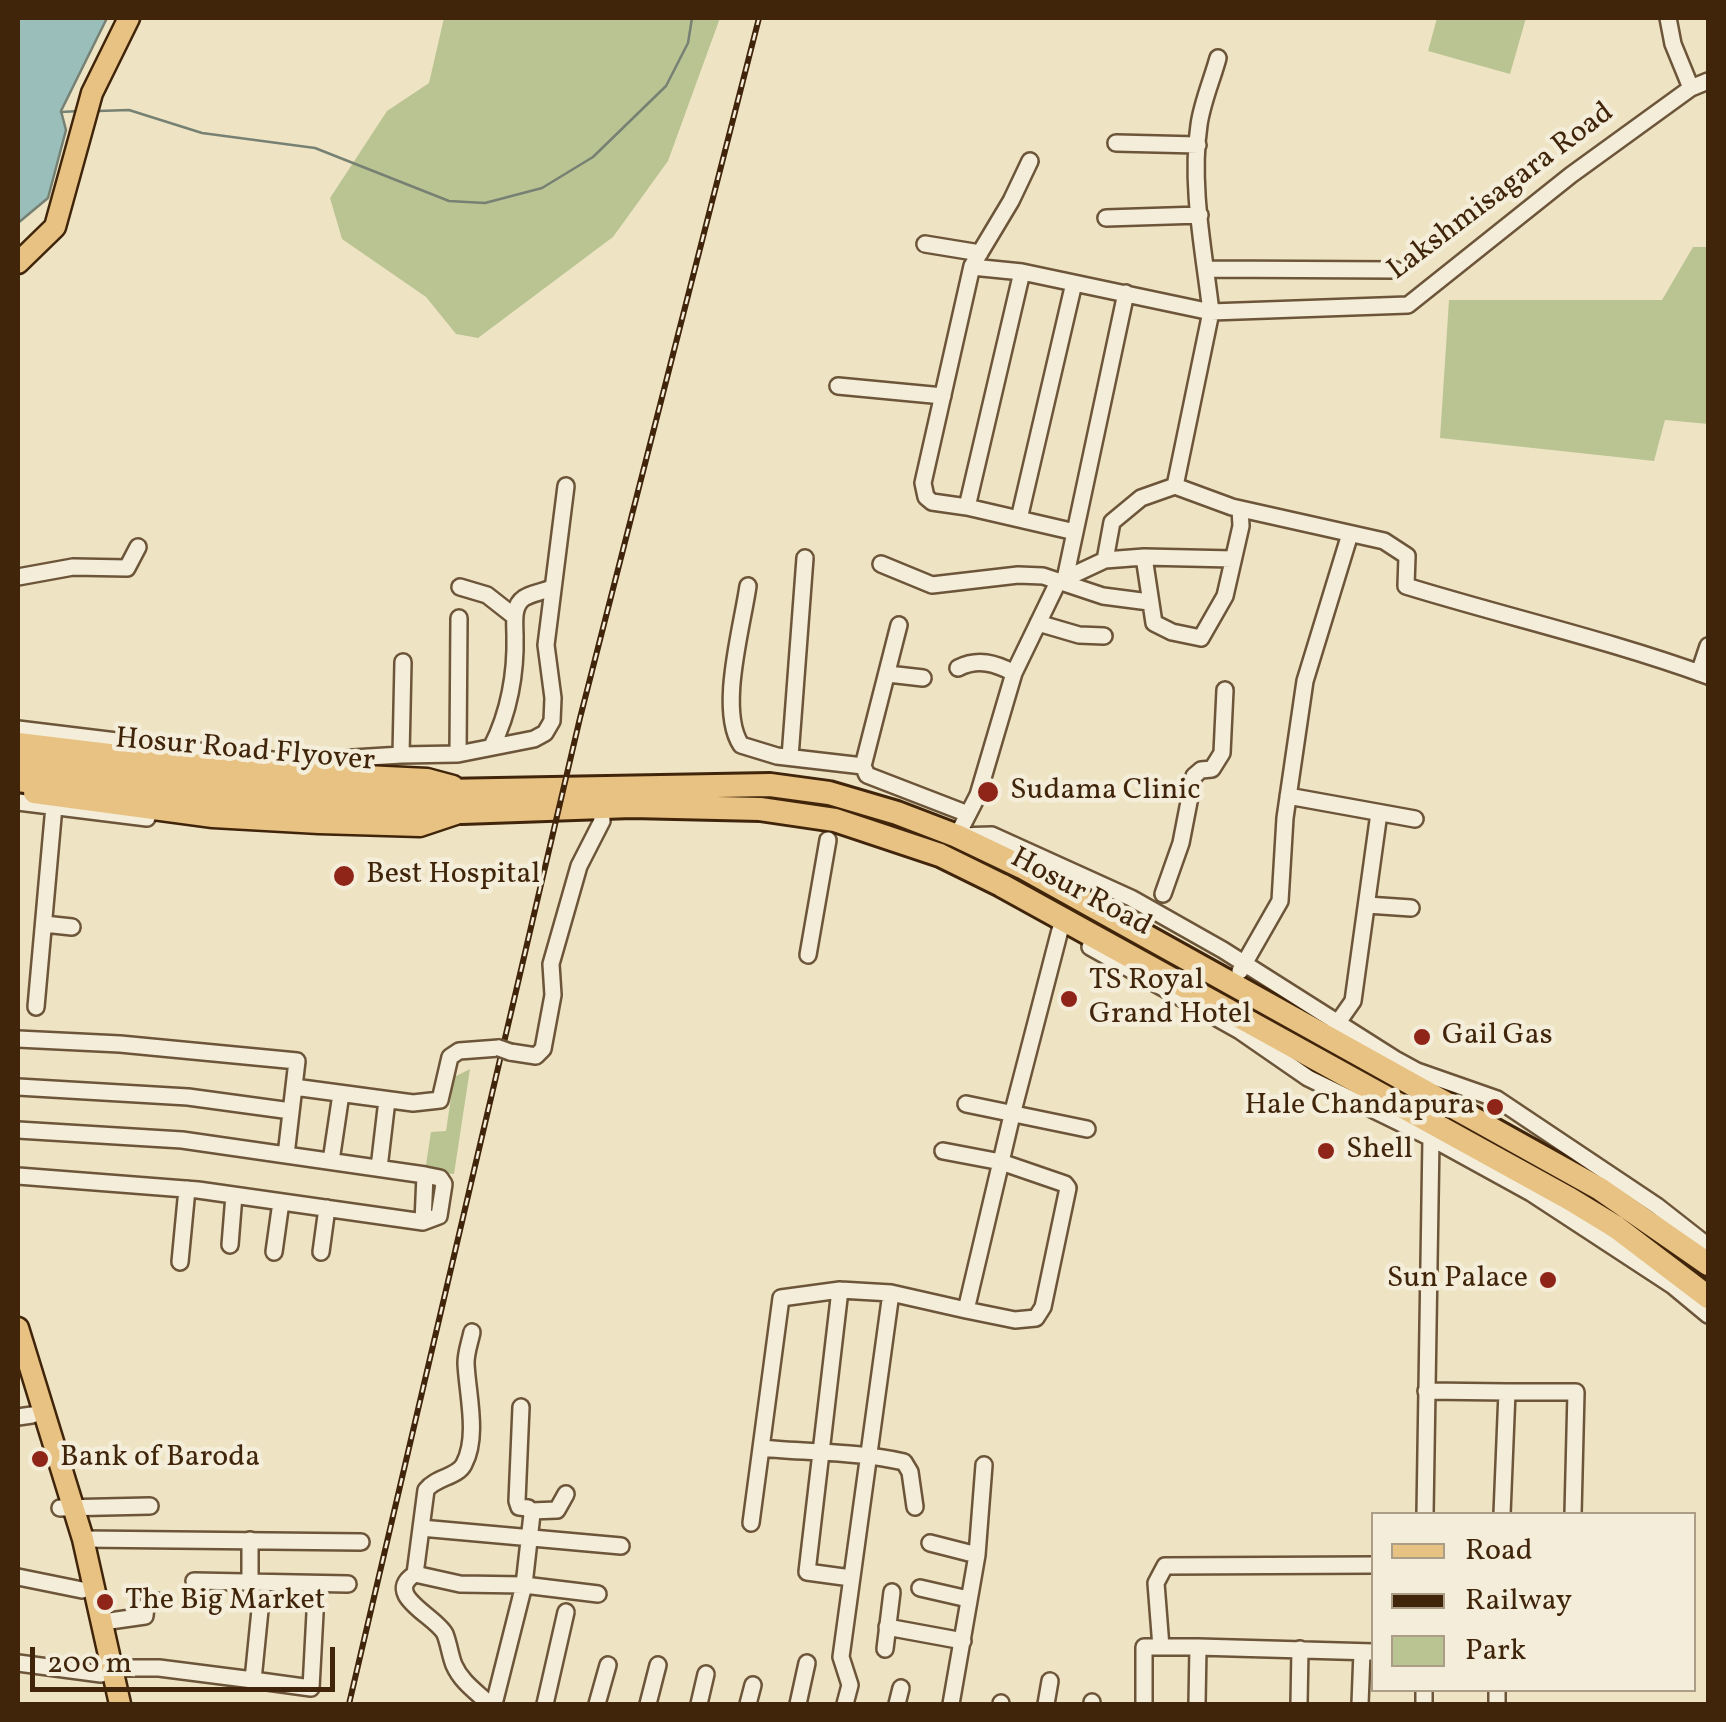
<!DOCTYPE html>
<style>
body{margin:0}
#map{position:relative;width:1726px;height:1722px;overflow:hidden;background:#eee4c4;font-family:Vollkorn,serif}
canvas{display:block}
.frame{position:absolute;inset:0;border:20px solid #40250b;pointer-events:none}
.legend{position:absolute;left:1371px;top:1512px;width:325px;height:180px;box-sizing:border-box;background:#f4edd9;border:2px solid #ac9d87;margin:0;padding:12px 18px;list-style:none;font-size:30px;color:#40250b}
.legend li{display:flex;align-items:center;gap:20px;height:50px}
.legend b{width:50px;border:2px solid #ac9d87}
.scale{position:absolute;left:30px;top:1647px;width:305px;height:45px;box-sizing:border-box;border:5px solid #40250b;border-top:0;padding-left:12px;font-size:30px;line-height:35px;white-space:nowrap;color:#40250b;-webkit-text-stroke:8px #f4edd9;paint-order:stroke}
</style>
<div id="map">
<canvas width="1726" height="1722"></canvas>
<div class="frame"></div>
<ul class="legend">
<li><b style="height:12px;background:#e7c282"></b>Road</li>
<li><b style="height:12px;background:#40250b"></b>Railway</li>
<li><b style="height:28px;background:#bac493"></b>Park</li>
</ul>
<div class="scale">200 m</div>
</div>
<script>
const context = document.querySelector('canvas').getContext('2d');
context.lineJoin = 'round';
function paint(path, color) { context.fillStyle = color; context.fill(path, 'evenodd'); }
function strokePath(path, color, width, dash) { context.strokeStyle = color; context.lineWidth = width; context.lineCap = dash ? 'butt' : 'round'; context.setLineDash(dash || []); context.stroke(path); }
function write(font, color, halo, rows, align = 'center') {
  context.font = font + ' Vollkorn,serif'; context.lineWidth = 9; context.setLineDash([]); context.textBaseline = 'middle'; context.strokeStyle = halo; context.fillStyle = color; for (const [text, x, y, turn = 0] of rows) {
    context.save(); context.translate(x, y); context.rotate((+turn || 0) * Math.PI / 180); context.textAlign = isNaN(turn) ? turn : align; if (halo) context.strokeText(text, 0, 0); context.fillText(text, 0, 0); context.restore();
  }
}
paint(new Path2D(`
 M 444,18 L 720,18 L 668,161 L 613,237 L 478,338 L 456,334 L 426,297 L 342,239 L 330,198 L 387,111 L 429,83 Z
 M 1437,18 L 1526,18 L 1510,74 L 1428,51 Z
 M 1693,247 L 1708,247 L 1708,424 L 1665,420 L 1654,461 L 1440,438 L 1449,300 L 1662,300 Z
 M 470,1069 L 454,1174 L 425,1171 L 431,1132 L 446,1131 L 454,1077 Z`), '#bac493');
const water = new Path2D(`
 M 18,18 L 107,18 L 61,111 L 66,130 L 48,198 L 18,223 Z`);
paint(water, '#9abeb9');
strokePath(water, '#768173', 2.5);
strokePath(new Path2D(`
 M 98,111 L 129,110 L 202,133 L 315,148 L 449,201 L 485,203 L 542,188 L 593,157 L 666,86 L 688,43 L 692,18
 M 61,112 L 80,111`), '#768173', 2.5);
const minor = new Path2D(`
 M 1668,18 L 1673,44 L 1691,88
 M 1708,81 L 1691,88 L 1571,175 L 1408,305 L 1211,312 L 1175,486 L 1141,498 L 1112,522 L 1105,560 L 1058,582 L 1014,673 L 978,795 L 957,836 L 992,835 L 1131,898 L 1223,950 L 1395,1059 L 1417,1071 L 1497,1099 L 1657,1206 L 1708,1246
 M 1116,143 L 1198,145
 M 1030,161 L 1011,201 L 972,266 L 923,483 L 926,497 L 932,502 L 967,507 L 1075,532
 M 1106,218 L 1200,215
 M 925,244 L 980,253
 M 972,267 L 1022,272 L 1211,312 C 1204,251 1190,186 1199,125 C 1202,103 1212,80 1218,58
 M 1206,269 L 1396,270
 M 838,386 L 943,396
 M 1175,486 L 1232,507 L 1384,541 L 1407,556 L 1406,586 C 1507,617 1609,640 1708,676
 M 967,507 L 1022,272
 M 1019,519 L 1074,283
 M 1144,557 L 1233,559
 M 1105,560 L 1144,557 L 1154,623 L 1172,632 L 1201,638 L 1225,596 L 1241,526 L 1240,509
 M 881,564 L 932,585 L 1018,575 L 1043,576 L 1103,596 L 1149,602
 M 18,577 L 73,567 L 127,568 L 138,547
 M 1065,579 L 1126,293
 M 748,586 C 742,628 718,710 741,745 L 777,756 L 863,766
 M 460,587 L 487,595 L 515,617
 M 1038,623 L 1079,635 L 1104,636
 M 899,625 L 863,766 L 867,775 L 968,814
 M 958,668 C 978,658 995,663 1014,673
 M 1699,673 L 1708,646
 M 888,674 L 923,678
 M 18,729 L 289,762 L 303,772
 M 492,746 C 509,713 516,673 515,636 C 515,624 512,606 524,598 C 531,593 544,592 553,587
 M 458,754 L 534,739 L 545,733 L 552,721 L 553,698 L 546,645 L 566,486
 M 401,755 L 458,754 L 459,618
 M 790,757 L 805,558
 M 289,762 L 401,755 L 403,662
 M 1288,796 L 1415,819
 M 18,802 L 147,818
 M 1163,894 L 1181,843 L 1194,776 L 1201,770 L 1212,769 L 1222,753 L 1225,690
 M 1367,905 L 1411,908
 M 44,924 L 72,927
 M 1090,947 L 1240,1031 L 1308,1078 L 1431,1138 L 1531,1193 L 1673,1286 L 1708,1315
 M 808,955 L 828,840
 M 1240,971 L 1280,901 L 1285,818 L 1305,681 L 1350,534
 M 36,1007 L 54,806
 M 1332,1031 L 1353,1001 L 1379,813
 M 18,1039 L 120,1044 L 297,1061 L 286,1155 L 425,1175 L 423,1222 L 198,1190 L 18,1176
 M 510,1052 L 536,1056 L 543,1049 L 553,995 L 551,964 L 579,866 L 602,821 L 601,807
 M 18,1087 L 188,1097 L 291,1111
 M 294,1087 L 413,1103 L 440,1100 L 450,1057 L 459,1051 L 499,1048
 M 966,1104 L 1087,1129
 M 18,1130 L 182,1140 L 286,1155
 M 943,1151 L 1001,1162 L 1065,1184 L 1068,1188 L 1043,1307 L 1036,1318 L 1015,1320 L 966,1310
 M 331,1161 L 341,1094
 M 379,1168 L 387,1100
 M 423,1222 L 439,1216 L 444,1184 L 440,1178 L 425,1175
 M 230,1245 L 234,1195
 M 274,1252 L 281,1202
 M 321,1252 L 327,1208
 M 180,1262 L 187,1189
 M 840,1290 L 807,1572 L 851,1578
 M 472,1332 C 470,1342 466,1352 466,1363 C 467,1392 479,1436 464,1464 C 458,1477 436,1477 426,1490 L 415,1574 L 460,1584 L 524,1585 L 598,1594
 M 1426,1391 L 1507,1392 L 1502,1514
 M 1507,1392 L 1576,1392 L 1573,1514
 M 18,1417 L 32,1415
 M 761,1448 C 809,1453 857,1451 904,1462 L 910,1472 L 915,1507
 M 60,1508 L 150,1506
 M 531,1511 L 557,1510 L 566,1494
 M 1425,1514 L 1431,1138
 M 751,1523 L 781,1298 L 840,1290 L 891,1293
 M 421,1528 L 621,1546
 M 83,1539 L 361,1542
 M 930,1543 L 977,1555
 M 415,1574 C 382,1595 436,1616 445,1634 C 449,1644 450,1655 454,1665 C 461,1681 474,1690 487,1702
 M 18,1577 L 82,1590
 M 194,1581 L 348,1584
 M 250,1581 L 250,1540
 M 920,1588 L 968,1599
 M 103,1622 L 145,1616 L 146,1606 L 157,1601
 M 887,1627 L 963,1641
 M 1161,1647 L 1156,1583 L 1165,1566 L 1374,1565
 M 885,1649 L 892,1592
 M 18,1663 L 101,1674
 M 113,1668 L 159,1668 L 253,1680 L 260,1610
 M 253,1680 L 311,1688 L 315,1613
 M 1497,1690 L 1497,1704
 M 494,1704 L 524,1585 L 532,1514 L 528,1508 L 519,1507 L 517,1501 L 521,1407
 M 545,1704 L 566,1612
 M 597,1704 L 608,1665
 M 648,1704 L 658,1665
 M 699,1704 L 706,1674
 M 748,1704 L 753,1685
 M 798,1704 L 807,1663
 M 845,1704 L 850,1685 L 841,1657 L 891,1293 L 966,1310 L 1012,1115 L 1060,930
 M 897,1704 L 901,1688
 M 951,1704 L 977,1555 L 984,1465
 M 1001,1704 L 1001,1703
 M 1046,1704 L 1050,1681
 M 1092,1704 L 1092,1702
 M 1144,1704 L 1144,1647 L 1198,1647
 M 1197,1704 L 1198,1647 L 1374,1652
 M 1299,1704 L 1300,1649
 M 1360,1704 L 1362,1652
 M 1424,1704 L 1424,1690`);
const major = new Path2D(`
 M 18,263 L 55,227 L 92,93 L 129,18
 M 18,743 L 242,770 L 427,779 L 453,786
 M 34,793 L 213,817 L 319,823 L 420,826 L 456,814
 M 18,1328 L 83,1539 L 120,1704`);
const highway = new Path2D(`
 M 18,759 L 203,784 L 334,793 L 770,785 L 829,793 L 897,813 L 957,836 L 1022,867 L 1600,1189 L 1708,1264
 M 18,780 L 235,808 L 462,812 L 632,806 L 760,809 L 835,820 L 940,855 L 1001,885 L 1570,1199 L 1616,1227 L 1708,1297`);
strokePath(minor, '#6c5539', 20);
strokePath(major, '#40250b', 25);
strokePath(highway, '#40250b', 28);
strokePath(minor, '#f4edd9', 15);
strokePath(major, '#e7c282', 20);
strokePath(highway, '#e7c282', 22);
const rail = new Path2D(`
 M 349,1704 L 580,718 L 759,18`);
strokePath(rail, '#40250b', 6);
strokePath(rail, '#f4edd9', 2.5, [8]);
const minorBridge = new Path2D(`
 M 499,1048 L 510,1052`);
strokePath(minorBridge, '#6c5539', 20, []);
strokePath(minorBridge, '#f4edd9', 15);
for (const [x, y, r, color] of [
 [988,792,12,"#8f2418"],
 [344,876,12,"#8f2418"],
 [1069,999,10,"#8f2418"],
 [1422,1037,10,"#8f2418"],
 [1495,1107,10,"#8f2418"],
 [1326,1151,10,"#8f2418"],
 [1548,1280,10,"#8f2418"],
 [40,1459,10,"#8f2418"],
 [105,1602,10,"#8f2418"]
]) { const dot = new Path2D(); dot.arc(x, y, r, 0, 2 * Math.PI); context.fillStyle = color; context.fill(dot); strokePath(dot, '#f4edd9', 4); }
write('30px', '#40250b', '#f4edd9', [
 ["Lakshmisagara Road",1502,193,-37],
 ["Hosur Road Flyover",245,752,5],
 ["Hosur Road",1080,894,28]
]);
write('30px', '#40250b', '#f4edd9', [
 ["Sudama Clinic",1010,792],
 ["Best Hospital",366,876],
 ["TS Royal",1089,982],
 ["Grand Hotel",1089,1016],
 ["Gail Gas",1442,1037],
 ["Hale Chandapura",1475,1107,"right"],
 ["Shell",1346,1151],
 ["Sun Palace",1528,1280,"right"],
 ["Bank of Baroda",60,1459],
 ["The Big Market",125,1602]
], 'left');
</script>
